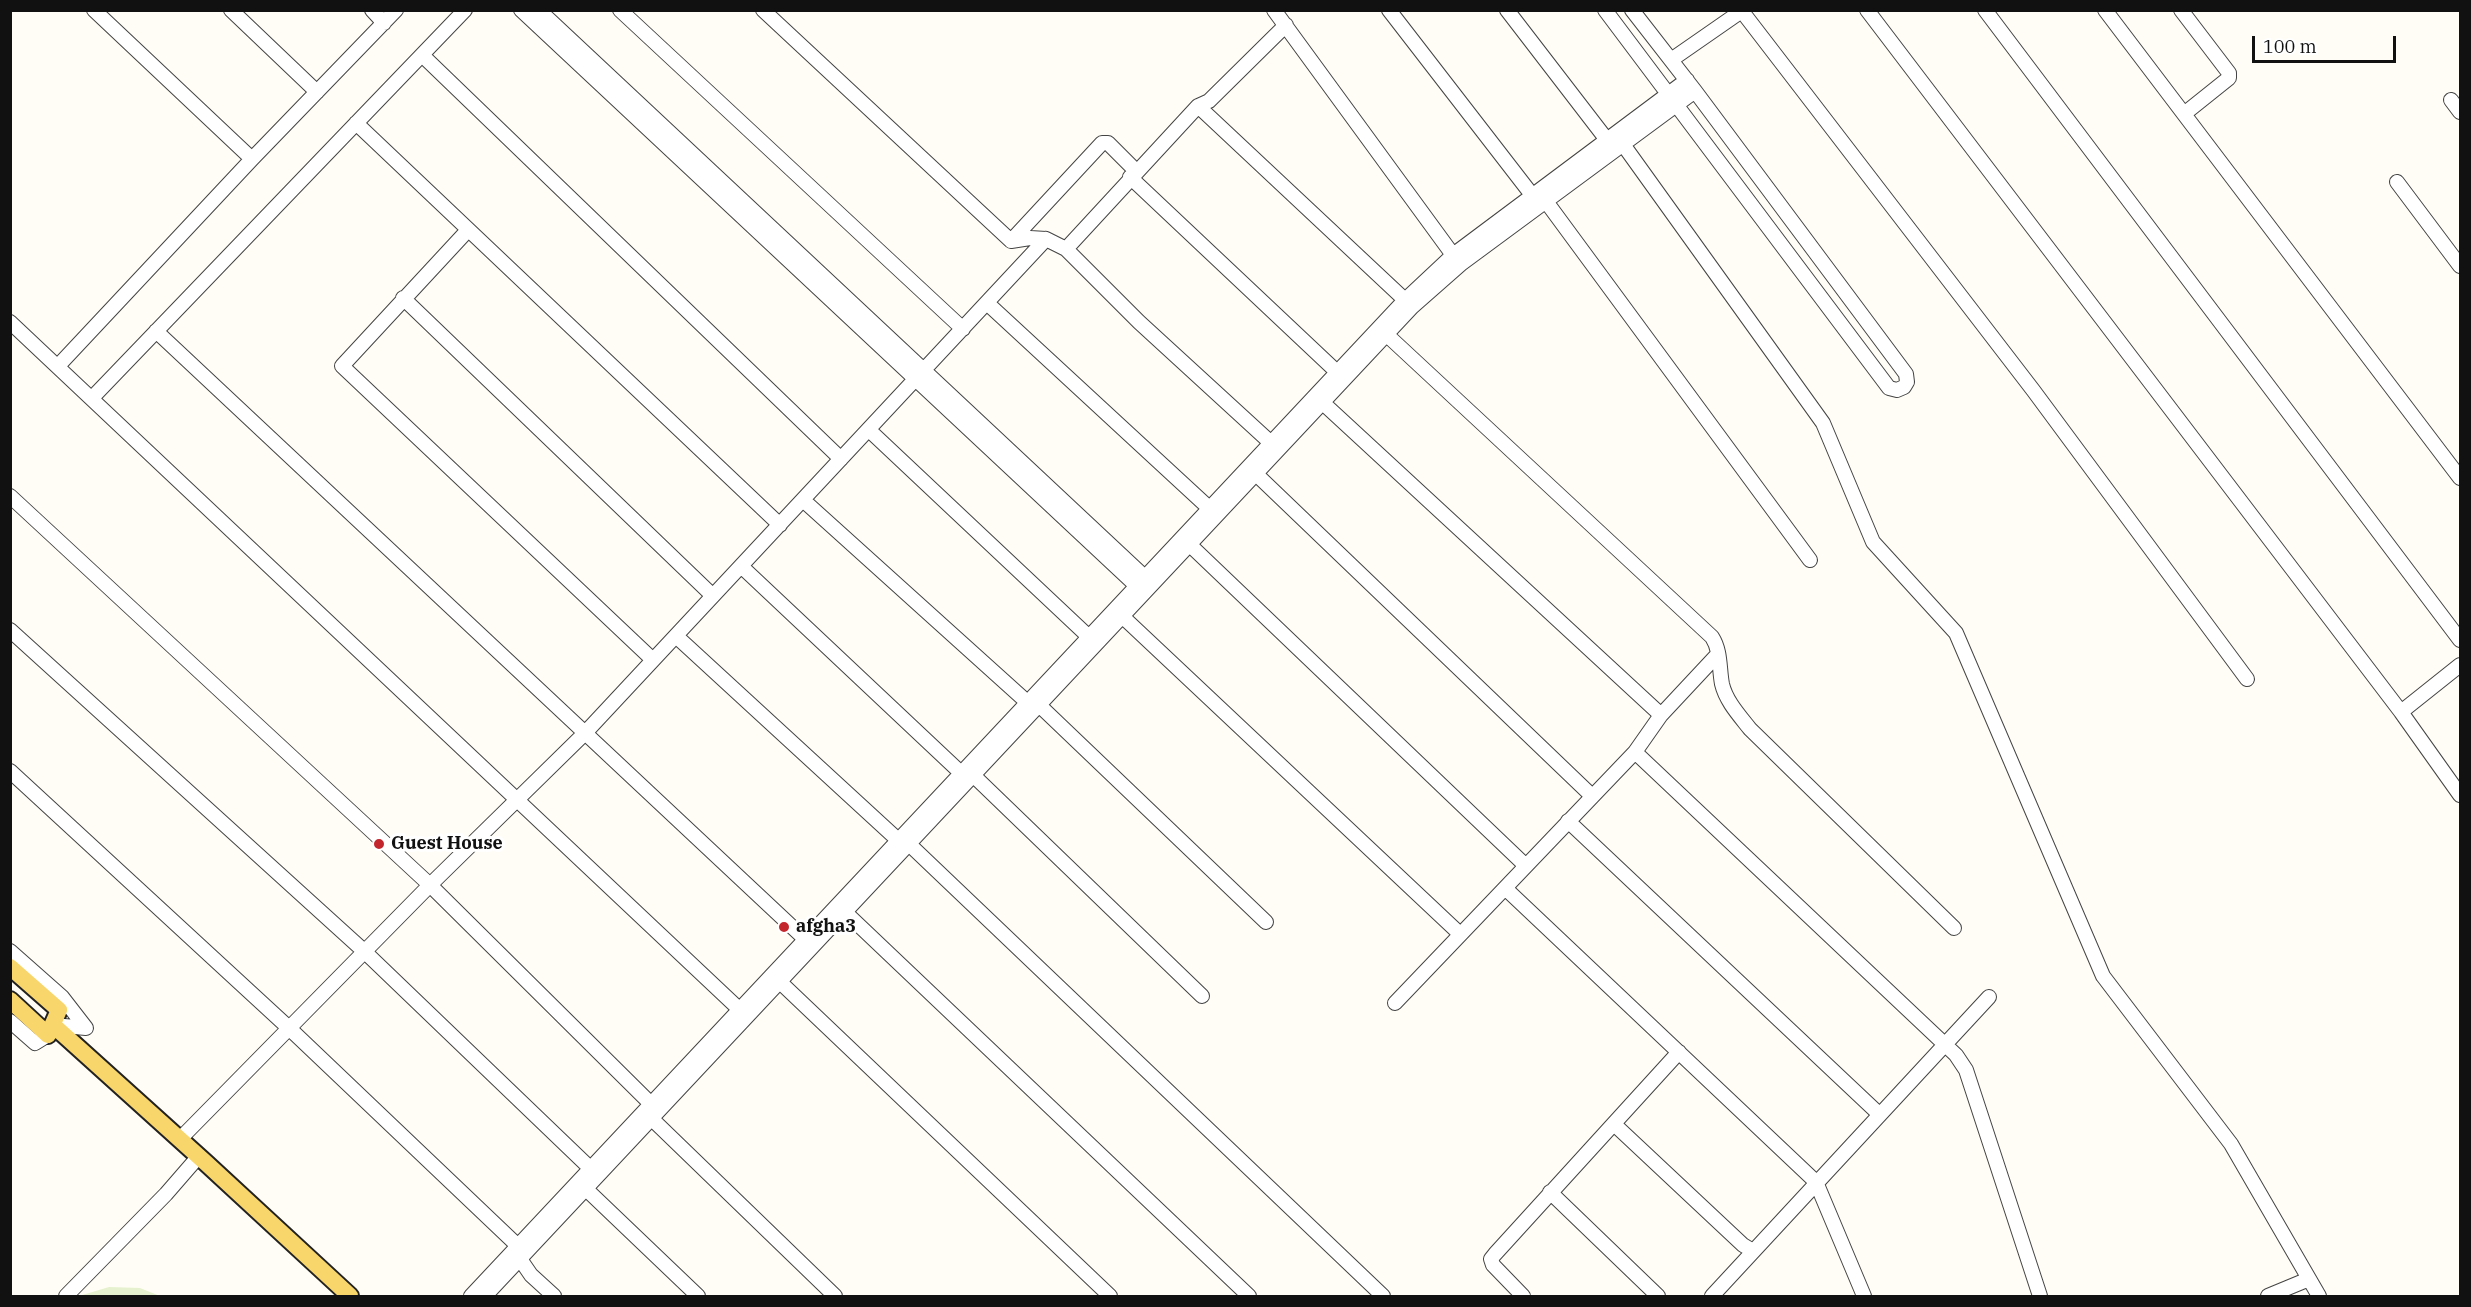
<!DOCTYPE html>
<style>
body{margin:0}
#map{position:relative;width:2471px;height:1307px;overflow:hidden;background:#fffdf5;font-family:"IBM Plex Serif",serif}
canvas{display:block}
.frame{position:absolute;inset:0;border:12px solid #111;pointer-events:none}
.scale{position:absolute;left:2252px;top:36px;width:144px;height:27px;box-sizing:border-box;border:3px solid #111;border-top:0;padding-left:8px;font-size:18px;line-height:21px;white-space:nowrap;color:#111;-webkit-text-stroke:4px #fff;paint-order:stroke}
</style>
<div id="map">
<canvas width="2471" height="1307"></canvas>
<div class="frame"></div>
<div class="scale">100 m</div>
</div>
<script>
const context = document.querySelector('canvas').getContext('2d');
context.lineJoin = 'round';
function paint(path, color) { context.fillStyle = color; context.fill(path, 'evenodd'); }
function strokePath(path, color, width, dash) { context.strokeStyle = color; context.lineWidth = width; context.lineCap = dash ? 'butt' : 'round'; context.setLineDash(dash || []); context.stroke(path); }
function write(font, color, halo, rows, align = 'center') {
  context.font = font + ' "IBM Plex Serif",serif'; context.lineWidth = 6; context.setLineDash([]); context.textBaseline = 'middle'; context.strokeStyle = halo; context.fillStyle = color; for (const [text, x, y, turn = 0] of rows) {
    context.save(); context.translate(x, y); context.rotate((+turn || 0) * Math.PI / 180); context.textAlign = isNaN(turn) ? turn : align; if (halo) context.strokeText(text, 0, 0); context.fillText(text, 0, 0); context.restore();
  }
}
paint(new Path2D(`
 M 109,1287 L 140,1288 L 160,1296 L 79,1296 Z`), '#e6f2cf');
const minor = new Path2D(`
 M 94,10 L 252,159
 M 231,10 L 317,92
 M 372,10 L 384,23
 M 521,10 L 1142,591
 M 539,10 L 1149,581
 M 620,10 L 963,329
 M 763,10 L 1011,241 L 1030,238 L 1046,239
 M 1274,10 L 1453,255
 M 1389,10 L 1532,195
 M 1507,10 L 1607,140
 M 1605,10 L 1889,388 L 1897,390 L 1904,387 L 1907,382 L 1906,374 L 1695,91 L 1632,10
 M 1741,10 L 2033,390 L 2247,679
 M 1867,10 L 2401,712 L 2460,795
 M 1985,10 L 2460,640
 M 2105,10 L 2460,478
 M 2181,10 L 2229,73 L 2229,78 L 2184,114
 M 422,55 L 841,459
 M 1671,60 L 1743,10
 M 2451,100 L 2460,112
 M 1198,106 L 1405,300
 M 356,123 L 780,525
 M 1622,143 L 1823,423 L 1873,542 L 1956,633 L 2103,976 L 2231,1144 L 2319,1296
 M 1130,177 L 1337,372
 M 2397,182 L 2460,266
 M 1545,200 L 1810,560
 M 468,230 L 342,366 L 653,660
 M 1011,241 L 1102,143 L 1108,143 L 1136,171
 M 1066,249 L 1139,322 L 1271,443
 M 403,298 L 713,596
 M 987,303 L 1209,508
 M 10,322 L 739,1009
 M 156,331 L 805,939
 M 1387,335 L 1712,637 C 1721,651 1719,668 1722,684 C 1726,701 1739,715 1750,729 L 1954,928
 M 58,366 L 252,159 L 396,10
 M 92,398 L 465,10
 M 1323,403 L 1661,715
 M 869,430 L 1088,636
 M 1256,474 L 1592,796
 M 10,496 L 430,885 L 651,1104
 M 803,500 L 1027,702
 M 1190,545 L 1526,866
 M 741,566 L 961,773
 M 1123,617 L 1460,934
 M 10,630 L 365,952 L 591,1169
 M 676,636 L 898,840
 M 1039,705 L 1266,922
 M 2401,712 L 2460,665
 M 1635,752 L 1956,1055 L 1966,1070 L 2040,1296
 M 10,771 L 290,1029 L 518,1246
 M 974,776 L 1202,996
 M 1568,821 L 1879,1114
 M 910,845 L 1383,1296
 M 1505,888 L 1816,1182 L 1864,1296
 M 846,913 L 1249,1296
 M 10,951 L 62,997 L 86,1028 L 53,1025
 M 780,982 L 1110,1296
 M 1395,1003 L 1635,752 L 1661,715 L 1718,654
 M 10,1021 L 35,1043 L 48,1035
 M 652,1119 L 835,1296
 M 1615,1125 L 1743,1245 L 1753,1251
 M 180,1139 L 430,885 L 585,733 L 1046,239 L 1066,249 L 1198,106 L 1209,101 L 1286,25
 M 586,1189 L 698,1296
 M 1550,1192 L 1658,1296
 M 520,1259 L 531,1275 L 554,1296
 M 66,1296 L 166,1194 L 199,1156
 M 471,1296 L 1405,300 L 1453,255 L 1687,80
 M 485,1296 L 1412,307 L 1462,263 L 1695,91
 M 1523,1296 L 1493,1265 L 1491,1259 L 1495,1254 L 1679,1052
 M 1712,1296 L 1989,997
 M 2268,1296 L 2309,1279`);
const major = new Path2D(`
 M 10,967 L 59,1010 L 48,1035 L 10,1000
 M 53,1025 L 206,1163 L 350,1296`);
strokePath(minor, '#444', 16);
strokePath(major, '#222', 20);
strokePath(minor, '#fff', 14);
strokePath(major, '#f9d66b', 16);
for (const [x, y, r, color] of [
 [379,844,6,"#c4262e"],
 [784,927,6,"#c4262e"]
]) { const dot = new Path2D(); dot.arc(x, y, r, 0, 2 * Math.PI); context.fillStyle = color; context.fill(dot); strokePath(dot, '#fff', 2); }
write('bold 18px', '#111', '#fff', [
 ["Guest House",391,844],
 ["afgha3",796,927]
], 'left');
</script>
